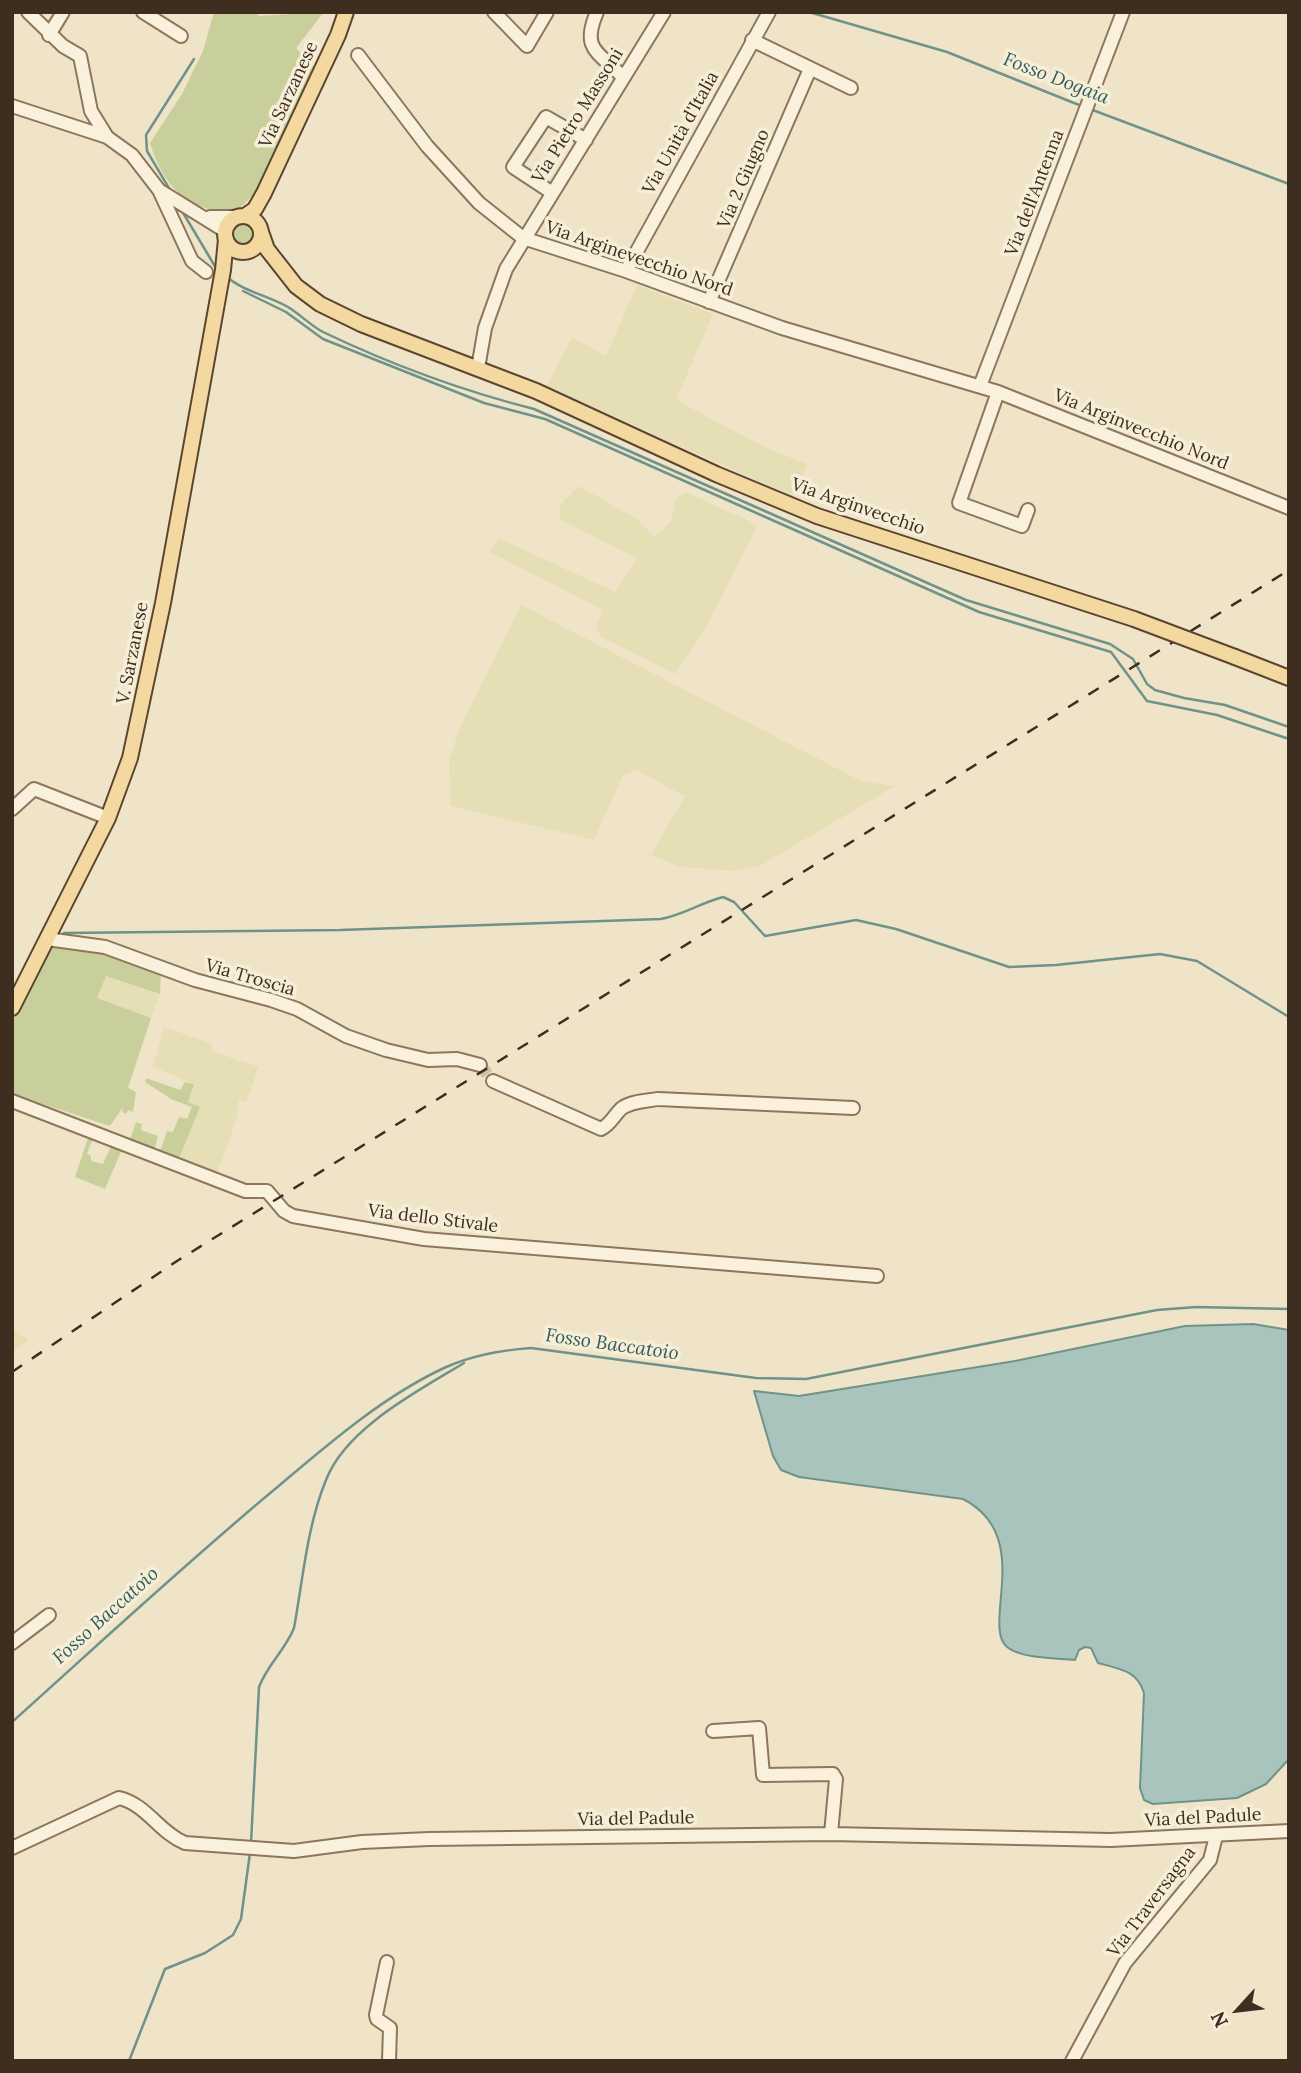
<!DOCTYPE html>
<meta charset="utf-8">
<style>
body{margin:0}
#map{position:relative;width:1301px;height:2073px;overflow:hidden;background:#f0e4c8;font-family:Lora,serif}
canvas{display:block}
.frame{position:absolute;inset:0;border:14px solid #3d2e20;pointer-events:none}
.north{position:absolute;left:1203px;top:1975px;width:70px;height:70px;-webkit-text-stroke:5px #f7eed8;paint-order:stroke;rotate:243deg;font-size:19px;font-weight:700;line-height:28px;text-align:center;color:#3d2e20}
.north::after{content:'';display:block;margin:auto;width:24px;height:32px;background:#3d2e20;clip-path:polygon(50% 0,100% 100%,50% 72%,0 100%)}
</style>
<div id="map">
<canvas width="1301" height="2073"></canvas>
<div class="frame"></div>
<div class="north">N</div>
</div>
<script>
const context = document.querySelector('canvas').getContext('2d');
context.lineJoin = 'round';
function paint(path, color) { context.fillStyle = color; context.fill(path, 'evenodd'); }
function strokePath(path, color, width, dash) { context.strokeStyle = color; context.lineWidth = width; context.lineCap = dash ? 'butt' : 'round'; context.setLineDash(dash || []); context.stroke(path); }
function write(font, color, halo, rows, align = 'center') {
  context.font = font + ' Lora,serif'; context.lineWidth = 7; context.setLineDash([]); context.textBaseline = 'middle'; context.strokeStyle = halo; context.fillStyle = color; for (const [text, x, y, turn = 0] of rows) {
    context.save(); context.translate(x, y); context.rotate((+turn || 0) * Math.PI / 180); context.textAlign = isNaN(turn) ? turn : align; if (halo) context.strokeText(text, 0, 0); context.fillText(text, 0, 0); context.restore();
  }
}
paint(new Path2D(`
 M 637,285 L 713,314 L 677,398 L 680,402 L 764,447 L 807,464 L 793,497 L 547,386 L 572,337 L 606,356 Z
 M 579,486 L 637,519 L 654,537 L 671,522 L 676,499 L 685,492 L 758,525 L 703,633 L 675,674 L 600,636 L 596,626 L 603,610 L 490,552 L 499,538 L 615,592 L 637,558 L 560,519 L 560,505 Z
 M 521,605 L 861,781 L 895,786 L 758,867 L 734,871 L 681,867 L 651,855 L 685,796 L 636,770 L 623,775 L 594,840 L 451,806 L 449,760 L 460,727 Z
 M 106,976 L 160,994 L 151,1018 L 97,998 Z
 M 164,1027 L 213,1044 L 211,1051 L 259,1067 L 246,1102 L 239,1100 L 236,1121 L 216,1176 L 178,1161 L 199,1107 L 188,1102 L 194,1084 L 153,1067 Z
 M 12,1329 L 29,1340 L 12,1352 Z`), '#e6deb5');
paint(new Path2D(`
 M 214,12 L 255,12 L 259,16 L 324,12 L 296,48 L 317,70 C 302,101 263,202 233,211 C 222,215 212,210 202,207 C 173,196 159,172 150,143 L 182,94 L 203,51 Z
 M233 235a11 11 0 1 1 22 0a11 11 0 1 1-22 0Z
 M 53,944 L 103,950 L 161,972 L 160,994 L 106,976 L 97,998 L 151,1018 L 128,1088 L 136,1092 L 133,1112 L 128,1110 L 126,1114 L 122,1112 L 123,1107 L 110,1126 L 12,1094 L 12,1022 Z
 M 146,1078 L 180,1090 L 185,1082 L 194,1084 L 188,1102 L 200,1107 L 178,1161 L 159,1154 L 167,1131 L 173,1132 L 179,1117 L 187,1119 L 192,1107 L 171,1099 L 145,1082 Z
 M 136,1122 L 142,1124 L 141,1130 L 158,1136 L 154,1151 L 129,1142 Z
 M 90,1132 L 95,1133 L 87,1154 L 91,1156 L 91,1161 L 103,1164 L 113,1142 L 123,1147 L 105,1189 L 75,1177 Z`), '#c9cf9b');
const water = new Path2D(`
 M 1253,1324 L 1289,1330 L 1289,1759 L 1266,1784 L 1237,1798 L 1153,1804 L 1144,1800 L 1140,1788 L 1144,1693 C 1137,1670 1119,1669 1098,1663 L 1091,1648 L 1085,1647 L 1079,1650 L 1075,1660 C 1056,1658 1022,1659 1007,1647 C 981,1625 1035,1536 963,1499 L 799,1477 L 781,1470 L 773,1456 L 754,1391 L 799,1396 L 1015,1361 L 1185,1326 Z`);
paint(water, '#a9c4bc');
strokePath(water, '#6f938a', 2);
strokePath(new Path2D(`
 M 809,12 L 947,52 L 1084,107
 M 1090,109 L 1289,184
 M 170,190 L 147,151 L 146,135 L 194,59
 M 182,211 L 216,268
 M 227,277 C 243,291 269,296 288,307 C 301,315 311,326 323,332 C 390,364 463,391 534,409 L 966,600 L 1110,644 L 1133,659 L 1147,684 L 1155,690 L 1184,698 L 1225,705 L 1289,727
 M 243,291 L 286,312 L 323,339 L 484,403 L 545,419 L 979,612 L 1111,652 L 1147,701 L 1217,715 L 1289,739
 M 64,933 L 340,930 L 661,919 C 684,915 700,903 723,897 L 734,902 L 765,936 L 856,920 L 896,929 L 1009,967 L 1056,965 L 1160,954 L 1197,961 L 1289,1017
 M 12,1722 C 100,1643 185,1564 275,1489 C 327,1445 382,1397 444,1368 C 470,1356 503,1350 531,1348 L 756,1378 L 806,1379 L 1157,1310 L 1196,1307 L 1289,1309
 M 251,1843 L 259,1687 C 267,1665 286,1649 294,1628 C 303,1579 307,1526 326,1480 C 346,1428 418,1391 464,1363
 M 129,2061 L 165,1969 L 205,1953 L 233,1935 L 241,1919 L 250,1853`), '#6f938a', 2.5);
strokePath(new Path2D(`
 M 480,1065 L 493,1081`), '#ccc0a6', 12, [12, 6]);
const minor = new Path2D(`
 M 28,12 L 63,46 L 80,56 L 91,111 L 107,137
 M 143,12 L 181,36
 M 494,12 L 527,46 L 547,12
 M 597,12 C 581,49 597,51 623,77
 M 49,35 L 63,12
 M 752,40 L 851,88
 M 358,55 L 427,146 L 479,203 L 523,238 L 626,271 L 782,328 L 998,392 L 1289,508
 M 12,106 L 107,137 L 132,155 L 159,190 L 225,231
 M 159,190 L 192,261 L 206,272
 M 551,192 L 513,167 L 546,117 L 586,140
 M 210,217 L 237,217
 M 626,271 L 769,12
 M 709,302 L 810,69
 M 478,368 L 485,328 L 506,269 L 664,12
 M 980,386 L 1123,12
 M 998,392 L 959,503 L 1022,526 L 1028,510
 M 12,809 L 34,789 L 108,818
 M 47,939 L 105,947 L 195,980 L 271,1000 L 297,1009 L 346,1036 L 386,1050 L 428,1060 L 457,1059 L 480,1065
 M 493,1081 L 601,1129 C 611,1124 614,1115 622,1108 C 632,1101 647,1101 658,1099 L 853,1108
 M 12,1101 L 245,1191 L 267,1191 L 284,1211 L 293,1216 L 424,1239 L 877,1276
 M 12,1643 L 49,1615
 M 713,1731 L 759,1728 L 763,1775 L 833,1774 L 836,1779 L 831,1834
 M 12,1848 L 119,1798 C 146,1804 160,1833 185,1843 L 294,1851 L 362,1842 L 429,1839 L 831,1834 L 1111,1840 L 1289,1831
 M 387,1962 L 376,2015 L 377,2019 L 390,2028 L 389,2061
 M 1072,2061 L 1125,1963 L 1210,1860 L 1216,1836`);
const major = new Path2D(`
 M 245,216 L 255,209 L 264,193 L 338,35 L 346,12
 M225 234a18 18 0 1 1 36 0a18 18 0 1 1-36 0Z
 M 261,232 L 267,249 L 296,286 L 320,304 L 361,324 L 536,391 L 716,474 L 817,516 L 1134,619
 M 1235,657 L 1289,678
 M 12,1008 L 108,818 L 130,758 L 163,603 L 223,270 L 226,239`);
strokePath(minor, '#8d765c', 16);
strokePath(major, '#5b4430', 18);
strokePath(minor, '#faf1dc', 12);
strokePath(major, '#f3d9a0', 14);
strokePath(new Path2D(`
 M 12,1372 L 177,1261 L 1289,570`), '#3d2e20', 2.5, [12, 12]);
const majorBridge = new Path2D(`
 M 1134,619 L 1235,657`);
strokePath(majorBridge, '#5b4430', 18, []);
strokePath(majorBridge, '#f3d9a0', 14);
write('18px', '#3d2e20', '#f7eed8', [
 ["Via Sarzanese",289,95,-65],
 ["Via Pietro Massoni",578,116,-58],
 ["Via Unità d'Italia",681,133,-61],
 ["Via 2 Giugno",744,179,-67],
 ["Via dell'Antenna",1035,193,-69],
 ["Via Arginevecchio Nord",639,259,19],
 ["Via Arginvecchio Nord",1141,430,22],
 ["Via Arginvecchio",858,507,19],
 ["V. Sarzanese",133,653,-79],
 ["Via Troscia",250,978,16],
 ["Via dello Stivale",433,1219,7],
 ["Via del Padule",1203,1818,-3],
 ["Via del Padule",636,1819,-1],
 ["Via Traversagna",1152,1902,-53]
]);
write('italic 19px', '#2f5d5a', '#f7eed8', [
 ["Fosso Dogaia",1056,79,21],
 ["Fosso Baccatoio",612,1345,8],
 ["Fosso Baccatoio",106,1616,-42]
]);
</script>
